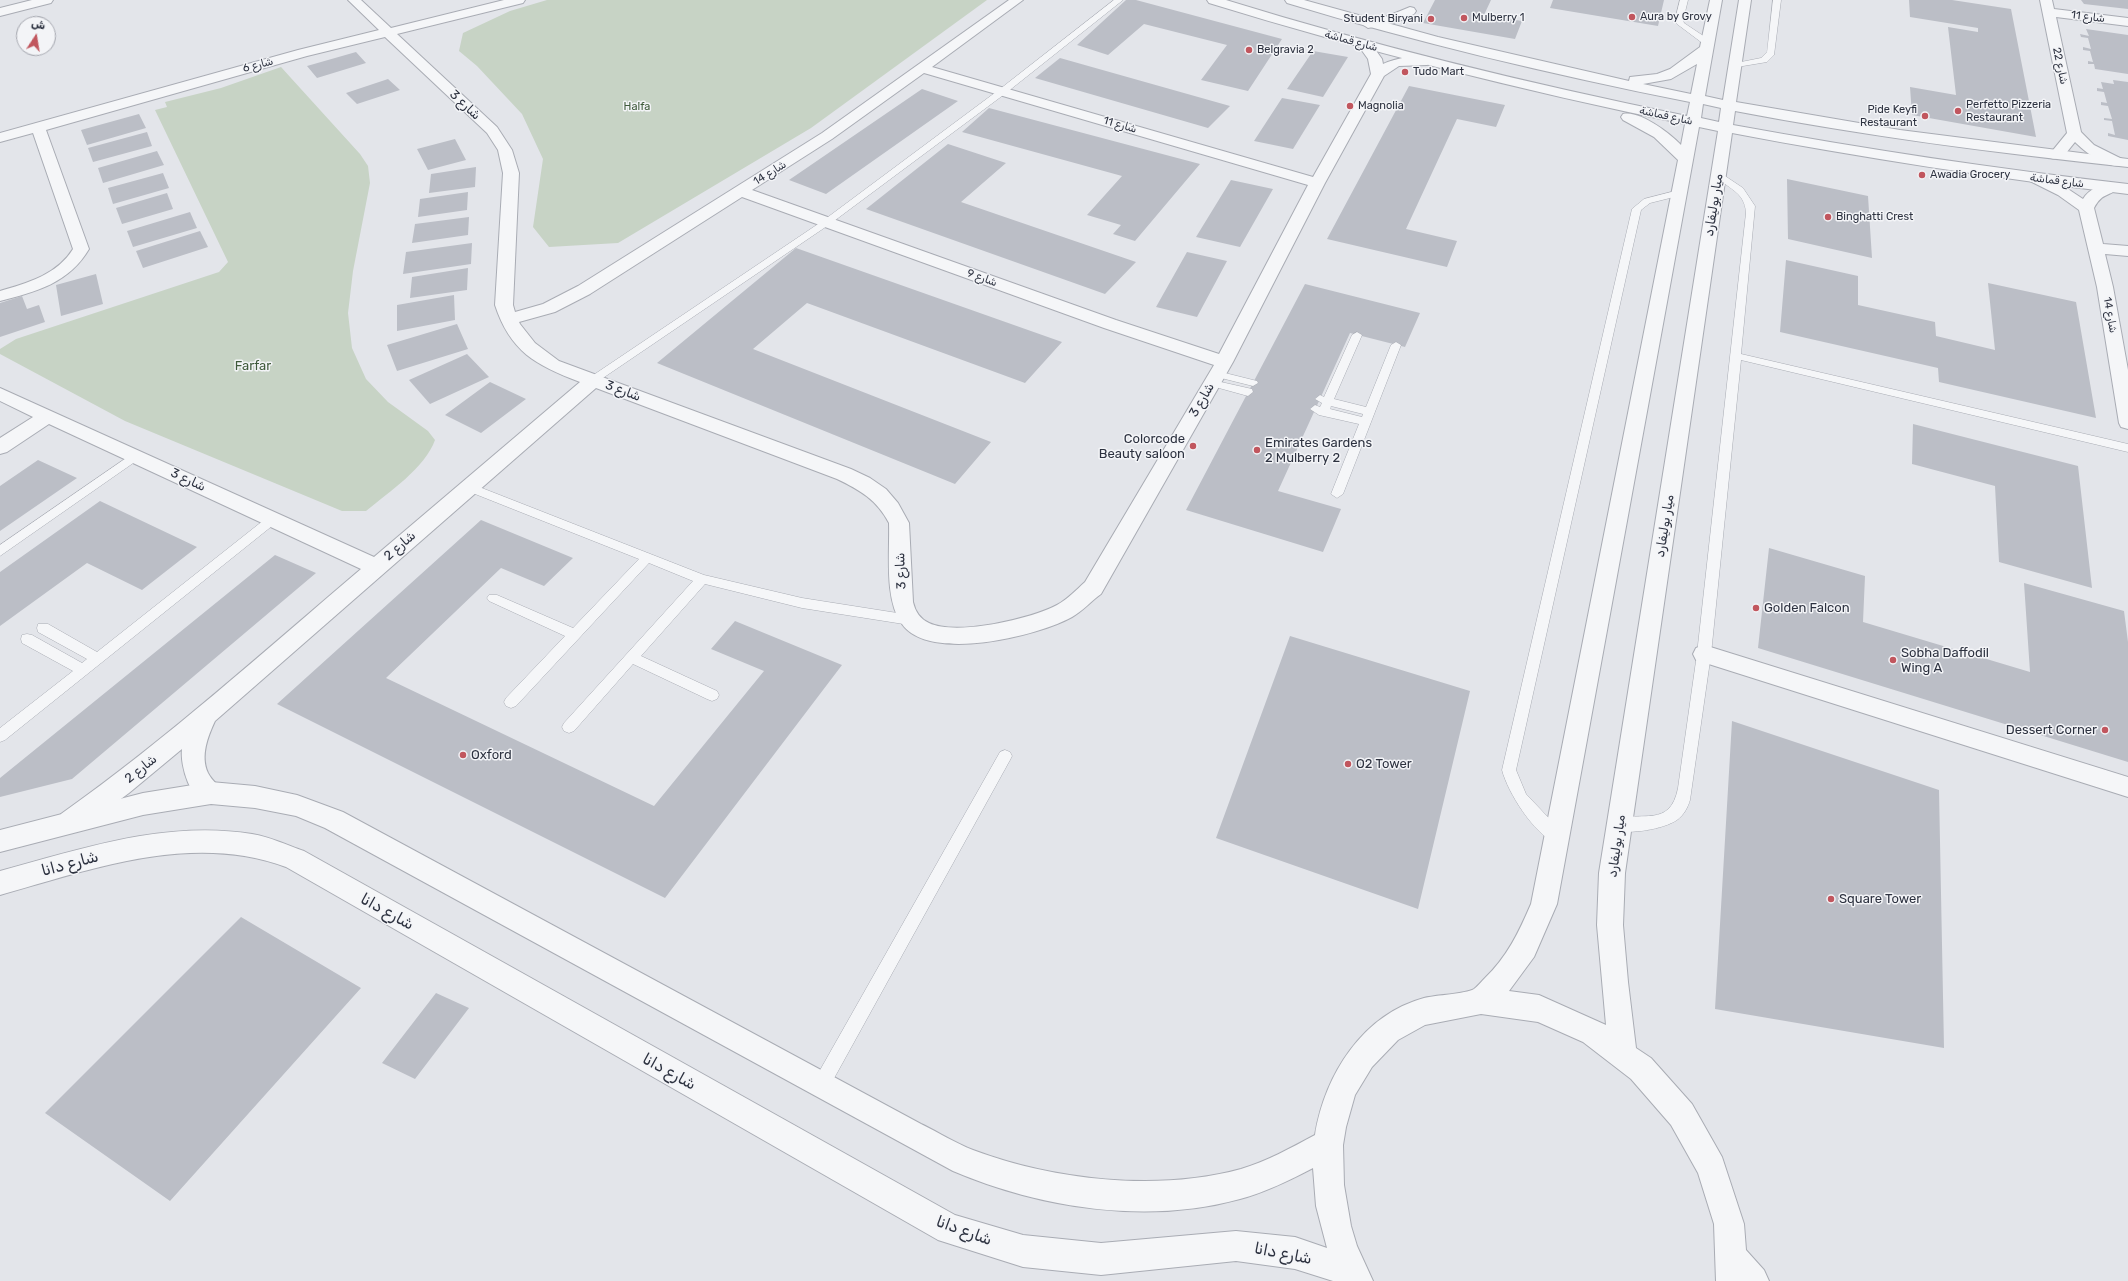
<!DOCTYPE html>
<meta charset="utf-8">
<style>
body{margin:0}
#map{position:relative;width:2128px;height:1281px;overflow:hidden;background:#e3e5ea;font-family:Rubik,"Noto Naskh Arabic",sans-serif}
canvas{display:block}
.north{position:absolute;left:16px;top:16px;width:40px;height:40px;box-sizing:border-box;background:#f3f4f7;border:1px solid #a4a6ae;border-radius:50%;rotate:12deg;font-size:11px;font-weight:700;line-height:16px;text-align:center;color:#2d3240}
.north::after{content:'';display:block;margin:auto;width:14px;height:18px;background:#c1565e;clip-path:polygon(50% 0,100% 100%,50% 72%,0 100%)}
</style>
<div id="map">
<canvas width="2128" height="1281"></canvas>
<div class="north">ش</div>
</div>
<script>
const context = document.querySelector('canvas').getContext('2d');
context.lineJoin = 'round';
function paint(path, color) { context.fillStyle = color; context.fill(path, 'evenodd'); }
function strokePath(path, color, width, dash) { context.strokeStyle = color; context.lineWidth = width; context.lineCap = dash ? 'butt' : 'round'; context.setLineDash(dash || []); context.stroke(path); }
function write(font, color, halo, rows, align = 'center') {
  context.font = font + ' Rubik,"Noto Naskh Arabic",sans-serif'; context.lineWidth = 3; context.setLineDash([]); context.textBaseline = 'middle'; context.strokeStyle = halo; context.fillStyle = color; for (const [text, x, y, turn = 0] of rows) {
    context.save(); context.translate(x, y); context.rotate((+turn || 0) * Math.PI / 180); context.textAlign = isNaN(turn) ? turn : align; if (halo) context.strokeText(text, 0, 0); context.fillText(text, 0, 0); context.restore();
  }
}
paint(new Path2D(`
 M 547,0 L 987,0 L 811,128 L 618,243 L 549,247 L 533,227 L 543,159 L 522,114 L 477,66 L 459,51 L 463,33 L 510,11 Z
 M 281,67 L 360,154 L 368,166 L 370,183 L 353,271 L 348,313 L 352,348 L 366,379 L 388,402 L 428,431 L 435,440 C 425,468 389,492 366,511 L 342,511 L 125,421 L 0,354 L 0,349 L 16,339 L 219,272 L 228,262 L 155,110 L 167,107 L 165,102 L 221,88 Z`), '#c7d3c5');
paint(new Path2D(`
 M 1126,0 L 1136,0 L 1282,39 L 1248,91 L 1201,80 L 1227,45 L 1144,24 L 1108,55 L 1077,45 Z
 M 1435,0 L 1491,0 L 1484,15 L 1522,21 L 1515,39 L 1423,23 Z
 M 1553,0 L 1664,0 L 1658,26 L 1550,8 Z
 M 1909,0 L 1952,0 L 2011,9 L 2036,137 L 1912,115 L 1910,87 L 1956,95 L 1948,27 L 1978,32 L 1978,28 L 1910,17 Z
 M 2081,0 L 2128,0 L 2128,9 L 2084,4 Z
 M 2086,29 L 2128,35 L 2128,74 L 2095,69 L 2094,64 L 2088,64 L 2088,61 L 2093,62 L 2090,51 L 2083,50 L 2083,47 L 2091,49 L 2088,38 L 2081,37 L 2080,34 L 2089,36 Z
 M 1313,51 L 1348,57 L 1323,97 L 1287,89 Z
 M 356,52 L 366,63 L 317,78 L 307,66 Z
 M 1060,58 L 1230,106 L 1208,128 L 1035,78 Z
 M 388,79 L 400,90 L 357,104 L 346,93 Z
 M 2113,80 L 2128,82 L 2128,140 L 2108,136 L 2108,133 L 2115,135 L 2112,121 L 2104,120 L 2104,118 L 2112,119 L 2108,106 L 2101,105 L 2101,102 L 2107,103 L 2104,92 L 2097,91 L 2097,88 L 2103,89 L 2101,82 L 2114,84 Z
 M 1409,86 L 1505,105 L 1496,127 L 1457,119 L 1406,229 L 1457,241 L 1447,267 L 1327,239 Z
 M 922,89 L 958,101 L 826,194 L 789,180 Z
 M 1282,98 L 1320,105 L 1293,149 L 1254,141 Z
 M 989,108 L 1200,164 L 1135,241 L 1113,234 L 1121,225 L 1087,215 L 1122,176 L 962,132 Z
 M 139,114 L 146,128 L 87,145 L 81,130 Z
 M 147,132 L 152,146 L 93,162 L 88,148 Z
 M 455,139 L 466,160 L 428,170 L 417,149 Z
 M 948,144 L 1006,163 L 961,202 L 1136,262 L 1105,294 L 866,209 Z
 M 157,151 L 164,165 L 103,183 L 98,168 Z
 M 476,167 L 475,187 L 429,193 L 431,174 Z
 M 163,173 L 169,188 L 113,204 L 108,188 Z
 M 1787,179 L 1868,196 L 1872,258 L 1788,239 Z
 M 1231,180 L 1273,189 L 1240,247 L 1196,237 Z
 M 468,192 L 467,210 L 418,217 L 420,199 Z
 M 167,193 L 173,209 L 122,224 L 116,208 Z
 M 190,212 L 197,228 L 133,247 L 127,231 Z
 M 469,217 L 468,235 L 412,243 L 415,224 Z
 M 200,231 L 208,247 L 143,268 L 136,251 Z
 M 472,243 L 471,264 L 403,274 L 406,252 Z
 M 796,248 L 1062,342 L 1025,383 L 807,303 L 753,349 L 991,442 L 955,484 L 657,363 Z
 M 1187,252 L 1227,261 L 1197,317 L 1156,307 Z
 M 1786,260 L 1858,276 L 1858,305 L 1935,322 L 1936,336 L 1995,350 L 1988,283 L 2076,302 L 2096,418 L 1939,382 L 1938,368 L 1780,332 Z
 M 468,268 L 467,290 L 410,298 L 412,277 Z
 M 96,274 L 103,304 L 61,316 L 56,285 Z
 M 1305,284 L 1420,313 L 1405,347 L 1350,333 L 1278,491 L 1341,509 L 1323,552 L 1186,510 Z
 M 454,295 L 455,320 L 397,331 L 397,305 Z
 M 22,296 L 27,309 L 39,305 L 45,322 L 0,337 L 0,303 Z
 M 457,324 L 468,349 L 397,371 L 387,345 Z
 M 467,354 L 489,377 L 430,404 L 409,380 Z
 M 490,382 L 526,399 L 481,433 L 445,415 Z
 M 1913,424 L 2078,466 L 2092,588 L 1999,562 L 1995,486 L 1912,464 Z
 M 38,460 L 77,478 L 0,531 L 0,486 Z
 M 100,501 L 197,547 L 142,590 L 87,563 L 0,626 L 0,572 Z
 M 481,520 L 573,558 L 544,586 L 501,568 L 386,678 L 654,806 L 764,671 L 711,649 L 735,621 L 842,665 L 665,898 L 277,704 Z
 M 1769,548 L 1865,576 L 1863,622 L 2030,672 L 2024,583 L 2124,611 L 2128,642 L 2128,762 L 1758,648 Z
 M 275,555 L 316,573 L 72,779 L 0,797 L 0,778 Z
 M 1290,636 L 1470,691 L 1418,909 L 1216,838 Z
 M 1732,721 L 1939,790 L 1944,1048 L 1715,1009 Z
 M 241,917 L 361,988 L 170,1201 L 45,1113 Z
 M 436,993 L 469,1008 L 415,1079 L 382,1063 Z`), '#bbbec6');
const service = new Path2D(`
 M 1114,0 L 1123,0 L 1006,93 L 830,224 L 597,382 L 589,382 L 588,380 L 589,378 L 824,220 L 1000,89 Z
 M 1680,0 L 1688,0 L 1683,20 L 1684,23 L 1711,41 L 1711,45 L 1705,45 L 1677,24 L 1675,20 Z
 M 1773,0 L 1781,0 L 1774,55 L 1767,62 L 1731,68 L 1731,64 L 1761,58 L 1767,52 Z
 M 1719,172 L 1743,188 L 1755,206 L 1741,354 L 2128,444 L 2128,452 L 1741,360 L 1711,654 L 1690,800 C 1688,807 1684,815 1677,820 C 1664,829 1629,835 1614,830 L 1612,825 L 1614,820 C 1641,810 1670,829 1678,788 L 1697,654 L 1746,213 C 1745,191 1727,189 1715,175 Z
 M 1679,190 L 1682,191 L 1682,195 L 1650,203 L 1641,210 L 1516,770 L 1526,794 L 1561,831 L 1563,836 L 1561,841 L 1556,843 C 1534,834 1508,793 1502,770 L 1632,209 L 1644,199 Z
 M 1357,332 L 1362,335 L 1334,399 L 1366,407 L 1391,345 L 1396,342 L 1401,345 L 1343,494 L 1337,498 L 1331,494 L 1359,424 L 1319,415 L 1310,409 L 1315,405 L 1320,407 L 1322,403 L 1315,399 L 1320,395 L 1324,397 L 1352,335 ZM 1331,406 L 1363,414 L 1362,417 L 1330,409 Z
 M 1217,371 L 1257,381 L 1258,383 L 1253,386 L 1213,376 L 1212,374 L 1213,372 Z
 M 1212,380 L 1252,389 L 1253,392 L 1248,396 L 1208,385 L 1207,383 L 1208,381 Z
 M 135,452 L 139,453 L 141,456 L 139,459 L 0,556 L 0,545 Z
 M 469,483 L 704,575 L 802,598 L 910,615 L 915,616 L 916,620 L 915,624 L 910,625 L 802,608 L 705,584 L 641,656 L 717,691 L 719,695 L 717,699 L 712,701 L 707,699 L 633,664 L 574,731 L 569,733 L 564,731 L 562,727 L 564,723 L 693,581 L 649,563 L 516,706 L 511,708 L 506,706 L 504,702 L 506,698 L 565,636 L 489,601 L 487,598 L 489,595 L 497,595 L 573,628 L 639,559 L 465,490 L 463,487 Z
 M 273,515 L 277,516 L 279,519 L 277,522 L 5,740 L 0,742 L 0,728 L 73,671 L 22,643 L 21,639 L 22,635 L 27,634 L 32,635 L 82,663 L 87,659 L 38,632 L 37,628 L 38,624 L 48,624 L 97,652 L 269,516 Z
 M 1005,750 L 1010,752 L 1012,756 L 1010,760 L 827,1091 L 821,1093 L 815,1091 L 813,1085 L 815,1079 L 1000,752 Z`);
const minor = new Path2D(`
 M 32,0 L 53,0 L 51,3 L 0,16 L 0,8 Z
 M 348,0 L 361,0 L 391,28 L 504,0 L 525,0 L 523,3 L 397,34 L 497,127 L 512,150 L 519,173 L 513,305 L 515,312 L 543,304 L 578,286 L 822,133 L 1009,0 L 1023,0 L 932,67 L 1313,177 L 1371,74 L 1368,59 L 1358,45 L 1360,42 L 1370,42 L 1382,59 L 1383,64 C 1392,59 1427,51 1434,61 L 1427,65 L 1399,66 L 1384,76 L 1325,183 L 1233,362 L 1101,594 C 1091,601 1083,611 1072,617 C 1038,636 929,663 902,624 C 884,600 890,553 889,523 C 877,500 860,490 837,479 L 596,388 L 215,721 C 208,736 200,756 208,773 C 212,781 219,785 223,793 L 220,800 C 217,801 213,804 211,803 C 190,803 180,765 182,749 L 129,793 L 79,830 L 70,833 L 61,830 L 58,822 L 61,814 C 167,739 262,653 361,569 L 49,424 L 7,452 L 0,454 L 0,438 L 33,417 L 0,401 L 0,388 L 374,557 L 580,382 C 535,365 510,351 495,305 L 503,173 L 498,150 L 487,133 L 385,37 L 307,56 L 46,130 L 89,249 C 69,283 36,292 0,301 L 0,291 C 27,283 57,275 73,249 L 33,133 L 0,142 L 0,133 L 298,50 L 379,30 ZM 924,73 L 1308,185 L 1219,354 L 1116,320 L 752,190 L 832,139 ZM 742,197 L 1104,328 L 1214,365 L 1085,582 C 1076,590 1068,599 1057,605 C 1031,619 956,636 929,623 C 920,619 915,611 913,602 L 909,523 L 898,503 L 886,489 L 870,478 L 851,469 L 559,361 L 535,343 L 520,324 L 519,322 L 555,312 L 590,294 Z
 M 2040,0 L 2052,0 L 2054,9 L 2128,18 L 2128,26 L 2056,17 L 2081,132 L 2094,145 L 2122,159 L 2124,162 L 2122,165 C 2107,169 2085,152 2075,142 C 2068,150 2063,161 2051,158 L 2049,155 L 2067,133 Z
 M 1410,7 L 1414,8 L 1416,11 L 1414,14 L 1397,22 L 1368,28 L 1362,24 L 1363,21 L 1388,16 Z
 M 2035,173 L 2068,189 L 2083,199 C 2089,189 2105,181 2116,184 L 2119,187 C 2111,197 2103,191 2094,208 L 2103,244 L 2128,246 L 2128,256 L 2105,254 L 2113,287 L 2128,370 L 2128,429 L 2121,427 L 2119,423 L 2097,287 L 2079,210 L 2058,195 L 2030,181 L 2027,178 L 2030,175 Z
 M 1704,645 L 2128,777 L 2128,797 L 1696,660 L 1693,654 L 1696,648 Z`);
const tertiary = new Path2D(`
 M 1207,0 L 1226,0 C 1378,47 1531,84 1687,116 L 1690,102 C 1554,75 1419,43 1287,3 L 1285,0 L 1304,0 L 1438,37 L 1629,81 L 1630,77 L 1657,74 L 1670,69 L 1700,47 L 1710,0 L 1722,0 L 1705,96 L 1723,100 L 1739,0 L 1751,0 L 1736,102 L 1900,130 L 2128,159 L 2128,167 C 1996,153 1865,136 1735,111 L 1733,125 C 1864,149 1996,169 2128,184 L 2128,194 C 1995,178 1863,158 1732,133 L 1625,873 L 1623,925 L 1628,982 L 1636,1048 L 1651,1058 L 1692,1104 L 1722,1157 L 1744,1224 L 1746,1250 L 1764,1270 L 1769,1281 L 1716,1281 L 1714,1224 L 1698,1173 L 1671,1125 L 1631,1079 L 1583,1042 L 1538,1022 L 1481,1014 L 1425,1025 L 1398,1040 L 1372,1067 L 1355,1095 L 1346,1127 L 1343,1145 L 1344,1185 L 1351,1226 L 1357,1246 L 1373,1281 L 1333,1281 L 1295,1269 L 1236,1261 L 1101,1275 L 1023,1267 L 938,1240 L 286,867 C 192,832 92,869 0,895 L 0,871 C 81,849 166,820 252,834 C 270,837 287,845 304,851 L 955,1215 L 1023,1235 L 1101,1243 L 1236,1231 L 1295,1237 L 1327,1248 L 1316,1206 L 1313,1168 C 1290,1180 1266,1192 1240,1199 C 1147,1225 1040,1208 953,1171 L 325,828 L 296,816 L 255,808 L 211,804 L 143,815 L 0,852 L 0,830 L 143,793 L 211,782 L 255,786 L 297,795 L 343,812 L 921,1124 C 938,1132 955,1143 973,1150 C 1053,1180 1157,1192 1241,1169 C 1267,1161 1291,1148 1315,1135 C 1325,1075 1362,1015 1424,998 C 1436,995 1465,994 1474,989 C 1478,986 1482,981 1485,978 C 1507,957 1519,932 1531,904 L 1678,160 L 1654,137 L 1623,120 L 1621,117 L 1623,114 C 1639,110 1670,133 1681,145 L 1685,124 C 1524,91 1365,51 1209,3 ZM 1697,64 L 1691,94 L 1643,84 L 1671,79 ZM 1703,104 L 1721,108 L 1719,122 L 1701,118 ZM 1699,127 L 1718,131 L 1599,873 L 1597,925 L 1606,1025 L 1539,995 L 1509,991 L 1534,957 L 1557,904 Z`);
strokePath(service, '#a9acb4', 1);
strokePath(minor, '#a9acb4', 2);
strokePath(tertiary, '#a9acb4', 2);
paint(service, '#f5f6f8');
paint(minor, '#f5f6f8');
paint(tertiary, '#f5f6f8');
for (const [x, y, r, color] of [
 [1632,17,4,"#c1565e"],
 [1464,18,4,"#c1565e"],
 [1431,19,4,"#c1565e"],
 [1249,50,4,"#c1565e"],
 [1405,72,4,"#c1565e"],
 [1350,106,4,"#c1565e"],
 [1958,111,4,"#c1565e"],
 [1925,116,4,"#c1565e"],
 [1922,175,4,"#c1565e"],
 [1828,217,4,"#c1565e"],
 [1193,446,4,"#c1565e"],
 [1257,450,4,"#c1565e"],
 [1756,608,4,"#c1565e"],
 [1893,660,4,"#c1565e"],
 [2105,730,4,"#c1565e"],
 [463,755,4,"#c1565e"],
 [1348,764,4,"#c1565e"],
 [1831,899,4,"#c1565e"]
]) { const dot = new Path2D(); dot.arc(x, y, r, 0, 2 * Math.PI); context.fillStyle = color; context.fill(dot); strokePath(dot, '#f3f4f7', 1.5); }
write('11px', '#2d3240', '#f3f4f7', [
 ["Aura by Grovy",1640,17],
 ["Mulberry 1",1472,18],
 ["Student Biryani",1423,19,"right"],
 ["Belgravia 2",1257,50],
 ["Tudo Mart",1413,72],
 ["Perfetto Pizzeria",1966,105],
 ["Restaurant",1966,118],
 ["Magnolia",1358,106],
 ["Pide Keyfi",1917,110,"right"],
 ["Restaurant",1917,123,"right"],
 ["Awadia Grocery",1930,175],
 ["Binghatti Crest",1836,217]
], 'left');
write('11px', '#2d3240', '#f3f4f7', [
 ["شارع 11",2088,17,7],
 ["شارع قماشة",1351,41,15],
 ["شارع 6",258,65,-15],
 ["شارع 22",2060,66,78],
 ["شارع قماشة",1666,116,12],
 ["شارع 11",1120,125,16],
 ["شارع 14",770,173,-32],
 ["شارع قماشة",2057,181,7],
 ["شارع 9",982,278,20],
 ["شارع 14",2110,315,80]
]);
write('11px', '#3f5a3b', '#f3f4f7', [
 ["Halfa",637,107]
]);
write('13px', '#2d3240', '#f3f4f7', [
 ["شارع 3",465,105,43],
 ["ميار بوليفارد",1714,205,-81],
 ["شارع 3",623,391,21],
 ["شارع 3",1202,400,-60],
 ["شارع 3",188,480,25],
 ["ميار بوليفارد",1665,526,-81],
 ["شارع 2",400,546,-41],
 ["شارع 3",901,571,-92],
 ["شارع 2",141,769,-39],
 ["ميار بوليفارد",1617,846,-82]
]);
write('13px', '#3f5a3b', '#f3f4f7', [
 ["Farfar",253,366]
]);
write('13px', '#2d3240', '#f3f4f7', [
 ["Colorcode",1185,439,"right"],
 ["Beauty saloon",1185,454,"right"],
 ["Emirates Gardens",1265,443],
 ["2 Mulberry 2",1265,458],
 ["Golden Falcon",1764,608],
 ["Sobha Daffodil",1901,653],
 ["Wing A",1901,668],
 ["Dessert Corner",2097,730,"right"],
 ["Oxford",471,755],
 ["O2 Tower",1356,764],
 ["Square Tower",1839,899]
], 'left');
write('16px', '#2d3240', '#f3f4f7', [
 ["شارع دانا",70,864,-15],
 ["شارع دانا",387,912,29],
 ["شارع دانا",669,1072,29],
 ["شارع دانا",964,1231,20],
 ["شارع دانا",1283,1254,11]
]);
</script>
